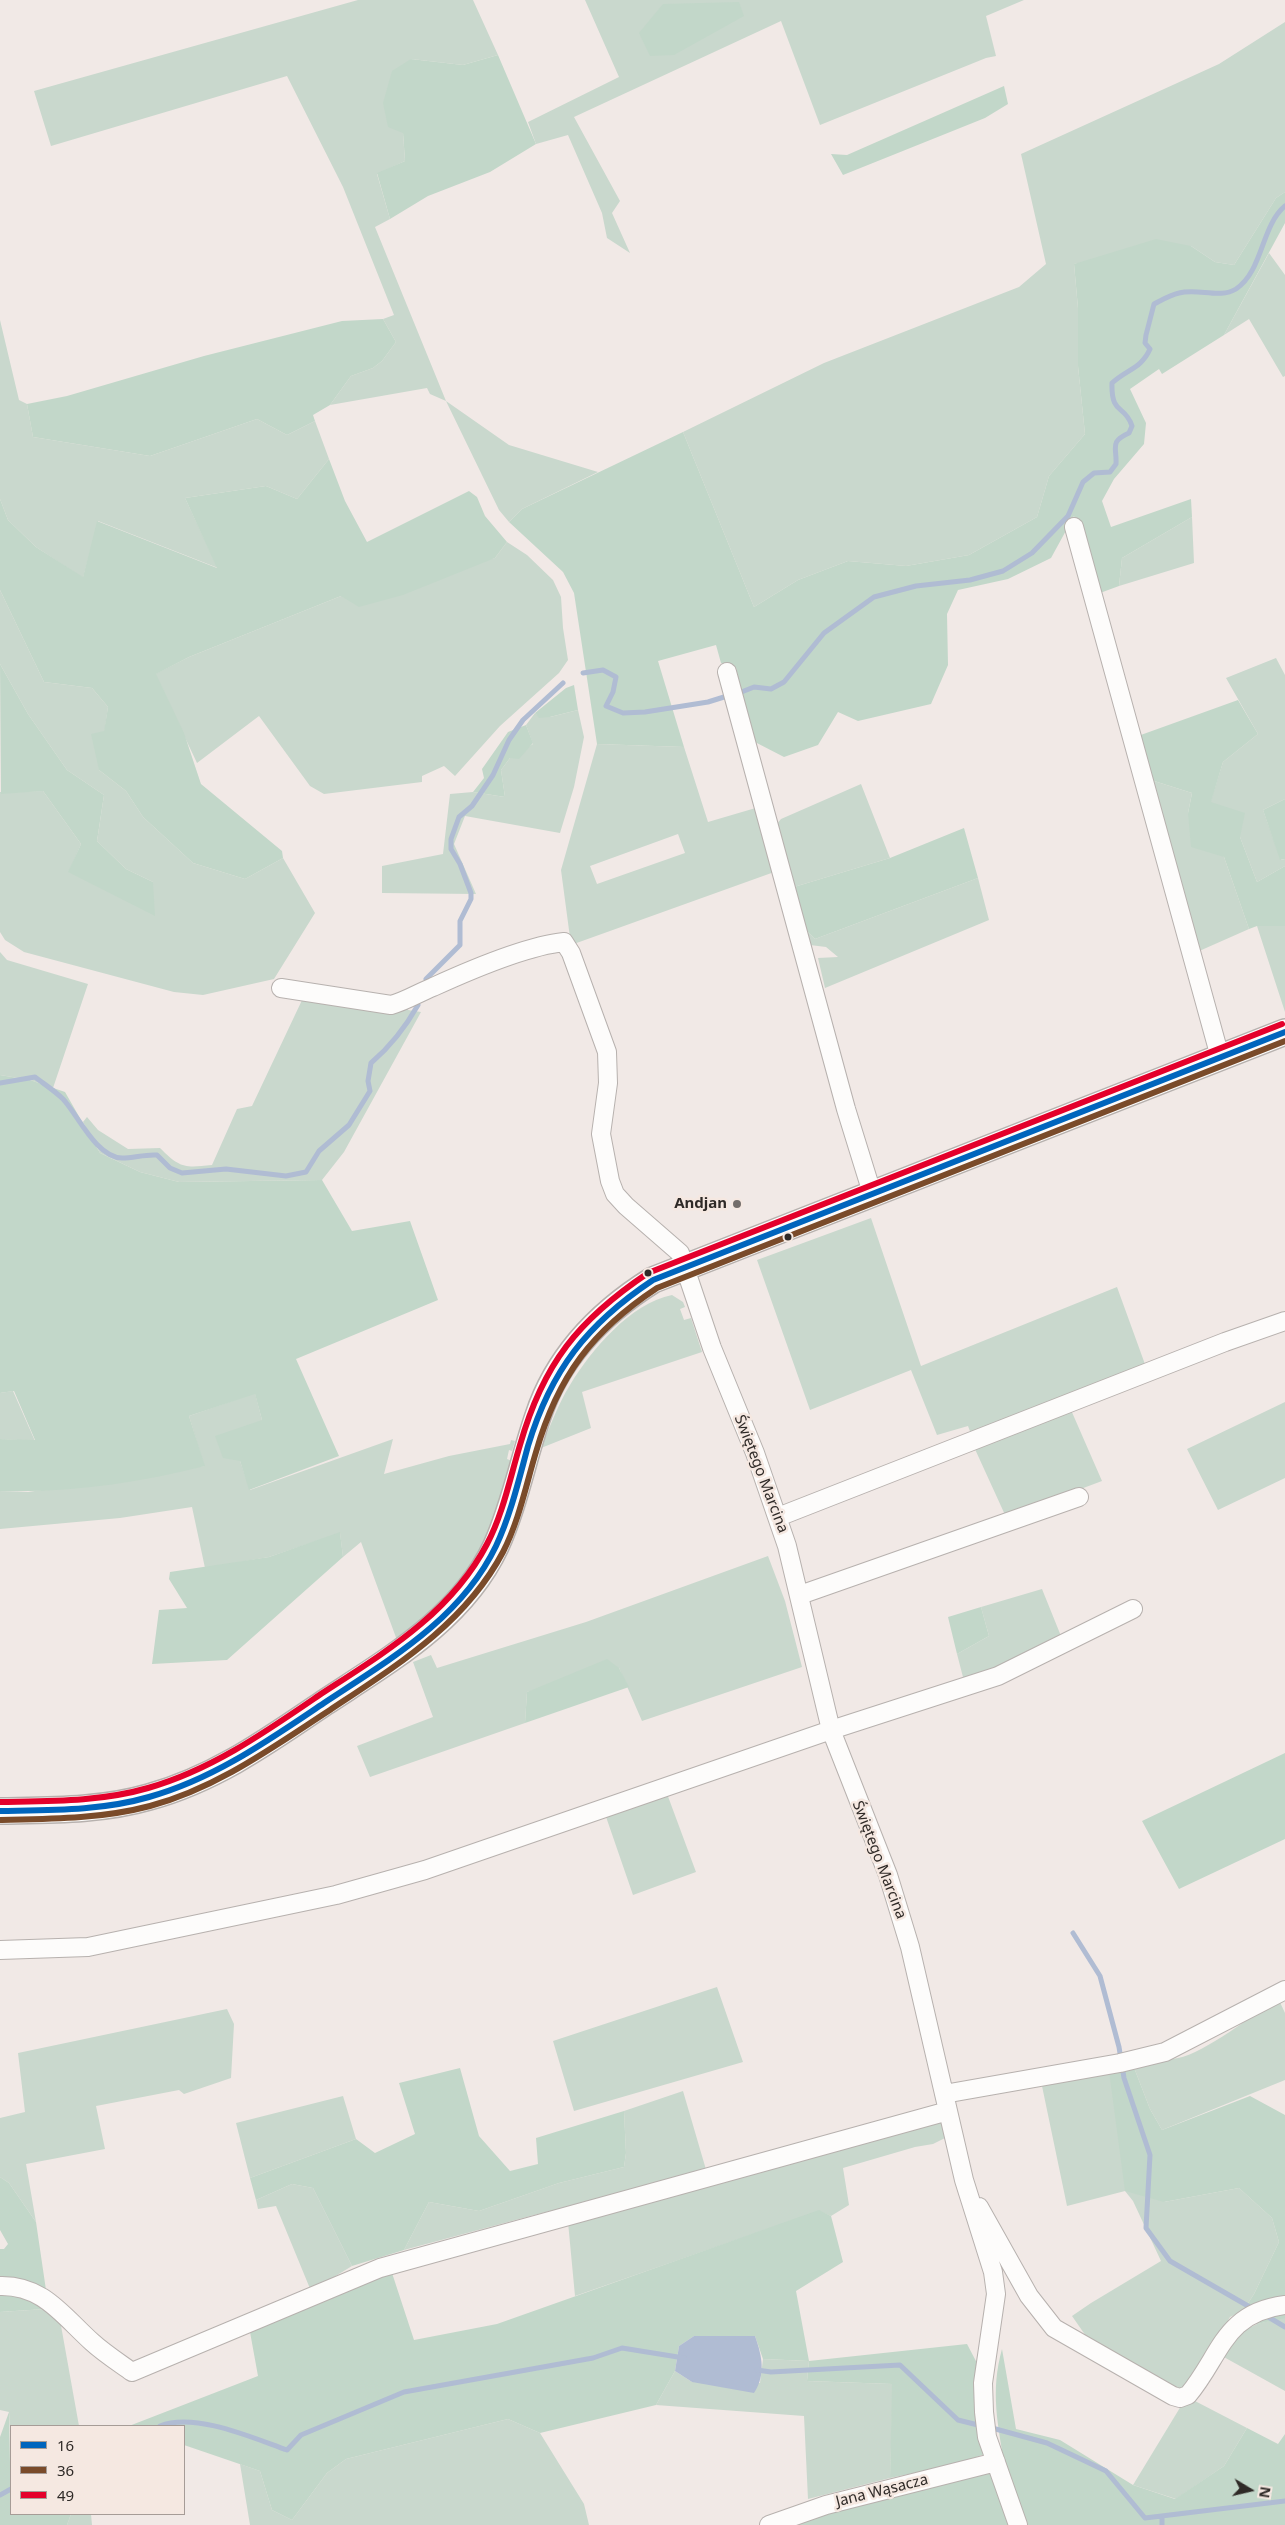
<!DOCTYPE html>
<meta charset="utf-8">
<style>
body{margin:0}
#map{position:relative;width:1285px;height:2525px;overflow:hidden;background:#f1e9e6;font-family:"Noto Sans",sans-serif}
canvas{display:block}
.legend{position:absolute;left:10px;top:2425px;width:175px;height:90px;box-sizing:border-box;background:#f5e8e1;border:1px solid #a69c97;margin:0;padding:6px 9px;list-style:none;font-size:15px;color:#2f2a27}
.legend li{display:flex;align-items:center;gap:10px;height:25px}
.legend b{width:25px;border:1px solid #a69c97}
.north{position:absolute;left:1225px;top:2465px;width:50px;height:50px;-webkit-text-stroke:4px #f5e8e1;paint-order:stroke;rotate:99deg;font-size:14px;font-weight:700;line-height:20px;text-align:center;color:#2f2a27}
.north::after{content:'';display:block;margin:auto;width:18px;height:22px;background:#2f2a27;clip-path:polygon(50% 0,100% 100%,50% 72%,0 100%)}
</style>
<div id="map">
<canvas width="1285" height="2525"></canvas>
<ul class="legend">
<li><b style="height:6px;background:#0065bd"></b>16</li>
<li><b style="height:6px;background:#7a4b2a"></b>36</li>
<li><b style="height:6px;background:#e4002b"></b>49</li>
</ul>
<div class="north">N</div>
</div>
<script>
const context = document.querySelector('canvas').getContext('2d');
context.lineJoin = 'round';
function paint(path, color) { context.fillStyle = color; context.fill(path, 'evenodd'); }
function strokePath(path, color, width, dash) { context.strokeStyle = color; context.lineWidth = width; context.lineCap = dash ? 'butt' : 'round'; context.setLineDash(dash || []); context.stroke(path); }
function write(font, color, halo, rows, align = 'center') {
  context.font = font + ' "Noto Sans",sans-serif'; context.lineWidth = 5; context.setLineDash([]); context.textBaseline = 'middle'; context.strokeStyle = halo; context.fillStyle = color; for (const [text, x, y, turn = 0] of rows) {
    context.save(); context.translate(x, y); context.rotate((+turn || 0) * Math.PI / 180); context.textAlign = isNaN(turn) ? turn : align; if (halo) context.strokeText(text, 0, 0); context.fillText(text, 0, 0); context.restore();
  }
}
paint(new Path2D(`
 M 358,0 L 473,0 L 498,55 L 463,65 L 411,59 L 403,133 L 405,161 L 377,174 L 390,219 L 375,227 L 446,401 L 509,445 L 598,472 L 522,509 L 509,522 L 499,510 L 446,401 L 430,394 L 427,388 L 330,405 L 351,376 L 373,368 L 382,361 L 396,342 L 383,319 L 394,315 L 343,187 L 287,76 L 51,146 L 34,91 Z
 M 585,0 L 1024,0 L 986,16 L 996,56 L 986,58 L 820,125 L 781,21 L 574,117 L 620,201 L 612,213 L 630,253 L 607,238 L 602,213 L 568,135 L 536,144 L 528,122 L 619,77 Z
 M 1285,22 L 1285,192 L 1276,198 L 1234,265 L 1215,262 L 1191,246 L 1074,264 L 1078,308 L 1078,366 L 1085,434 L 1049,476 L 1037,517 L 969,555 L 906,566 L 848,561 L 798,580 L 754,607 L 683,432 L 824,363 L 1019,287 L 1046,264 L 1021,154 L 1219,64 Z
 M 1269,253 L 1285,275 L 1285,376 L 1283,377 L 1249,319 L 1224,335 Z
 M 0,320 L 19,400 L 27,404 L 33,437 L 150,456 L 257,419 L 287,435 L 315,421 L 329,459 L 297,499 L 266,486 L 185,498 L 218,568 L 98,521 L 83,578 L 36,547 L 8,520 L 0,499 Z
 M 1192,517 L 1194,563 L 1119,586 L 1122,558 Z
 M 507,542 L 527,555 L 553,580 L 561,597 L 563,628 L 568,660 L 559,673 L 500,726 L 455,776 L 444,766 L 422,776 L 422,782 L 324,794 L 310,786 L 259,716 L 197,763 L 155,674 L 189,657 L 341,596 L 495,558 Z
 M 0,590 L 44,682 L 92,688 L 108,707 L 99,770 L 126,791 L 143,817 L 193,863 L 245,879 L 283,858 L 315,913 L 274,979 L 203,995 L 174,992 L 24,952 L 5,940 L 0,932 L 0,792 L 43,791 L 81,844 L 69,872 L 153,882 L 126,869 L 97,841 L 104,795 L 67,770 L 28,714 L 0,664 Z
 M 1276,658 L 1285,675 L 1285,799 L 1263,810 L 1281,860 L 1285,859 L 1285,866 L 1257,882 L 1240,837 L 1210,803 L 1223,762 L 1258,734 L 1226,678 Z
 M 578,710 L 584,737 L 574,787 L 560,833 L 465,816 L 454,844 L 476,894 L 382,893 L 382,866 L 443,854 L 450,794 L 473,792 L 505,797 L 501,770 L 510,758 L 533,744 L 526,725 L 535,713 L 539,717 L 550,717 Z
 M 597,744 L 684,747 L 708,822 L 759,807 L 777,871 L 571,945 L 561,870 ZM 678,834 L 685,853 L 597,884 L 590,866 Z
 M 1151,780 L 1192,793 L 1188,813 L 1224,857 L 1249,929 L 1197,952 Z
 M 861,784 L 890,858 L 794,887 L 775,826 L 781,819 Z
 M 978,878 L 989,920 L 825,988 L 818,958 L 838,957 L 826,947 L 810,945 L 807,931 L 815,939 Z
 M 1257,926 L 1285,926 L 1285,1012 Z
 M 0,952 L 7,960 L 88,984 L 53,1088 L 30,1080 L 0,1075 Z
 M 303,998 L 408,1006 L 408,1010 L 421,1012 L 344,1152 L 322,1180 L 179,1182 L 140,1172 L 100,1153 L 83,1122 L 87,1117 L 98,1130 L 128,1149 L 160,1148 C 180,1168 184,1168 212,1165 L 237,1109 L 252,1106 Z
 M 871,1218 L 921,1366 L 1117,1287 L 1146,1367 L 971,1434 L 968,1426 L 937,1435 L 911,1370 L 810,1410 L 757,1260 Z
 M 672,1295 L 683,1302 L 685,1307 L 680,1309 L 684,1320 L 691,1318 L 702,1352 L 582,1392 L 591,1428 L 541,1448 C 550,1427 558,1404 570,1385 C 591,1350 631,1303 672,1295 Z
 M 13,1391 L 35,1441 L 0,1439 L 0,1393 Z
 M 255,1393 L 262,1420 L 240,1461 L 250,1490 L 393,1439 L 384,1474 L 449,1456 L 510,1444 L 511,1440 L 515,1441 L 512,1451 L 509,1450 L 507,1459 L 512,1461 L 489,1537 L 457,1590 L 398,1643 L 361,1542 L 343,1557 L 340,1533 L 269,1557 L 205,1568 L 192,1507 L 120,1518 L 0,1529 L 0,1491 L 28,1492 L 204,1466 L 189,1416 Z
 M 1285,1402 L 1285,1478 L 1218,1510 L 1187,1449 Z
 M 1071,1410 L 1102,1481 L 1006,1517 L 974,1447 Z
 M 768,1556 L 785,1601 L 802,1667 L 642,1721 L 619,1668 L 527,1692 L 525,1723 L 370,1777 L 357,1746 L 433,1717 L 413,1662 L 431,1655 L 437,1668 L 586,1622 Z
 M 1042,1589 L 1063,1641 L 964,1681 L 957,1654 L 989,1636 L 981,1607 Z
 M 666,1791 L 696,1872 L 633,1895 L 604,1811 Z
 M 717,1987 L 743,2062 L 574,2111 L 553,2041 Z
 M 1278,1998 L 1285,2013 L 1285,2080 L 1162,2130 L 1150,2109 L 1133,2065 C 1148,2062 1163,2061 1178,2058 C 1205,2053 1254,2014 1278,1998 Z
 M 227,2009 L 234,2024 L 231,2078 L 184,2094 L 179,2090 L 96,2106 L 105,2149 L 26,2164 L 36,2222 L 9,2183 L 0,2177 L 0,2118 L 25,2112 L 18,2053 Z
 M 1109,2071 L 1164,2202 L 1239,2188 L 1272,2218 L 1279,2242 L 1254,2294 L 1243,2311 L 1230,2317 L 1190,2385 L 1180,2390 L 1088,2339 L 1072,2316 L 1091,2303 L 1161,2261 L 1133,2201 L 1125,2191 L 1067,2206 L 1042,2086 Z
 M 683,2091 L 707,2173 L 534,2215 L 404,2250 L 429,2202 L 479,2211 L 559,2183 L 624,2167 L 626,2153 L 624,2111 Z
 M 343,2096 L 356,2139 L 250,2178 L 236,2123 Z
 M 941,2118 L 945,2138 L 933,2144 L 915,2147 L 843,2168 L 849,2205 L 831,2216 L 819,2211 L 575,2296 L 568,2222 Z
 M 292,2184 L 313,2188 L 352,2266 L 311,2291 L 276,2206 L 258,2209 L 256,2200 Z
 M 45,2309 L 60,2320 L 79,2426 L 11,2426 L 11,2454 L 9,2412 L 0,2410 L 0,2312 Z
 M 1285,2317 L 1285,2391 L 1222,2356 L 1239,2333 L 1257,2324 Z
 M 763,2359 L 809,2361 L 807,2381 L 893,2384 L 890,2478 L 808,2499 L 804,2416 L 656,2405 L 675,2371 L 692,2382 L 760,2383 Z
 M 1195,2401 L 1247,2428 L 1224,2466 L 1176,2499 L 1133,2485 L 1181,2406 Z
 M 508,2419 L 540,2433 L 584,2504 L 589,2525 L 250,2525 L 240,2464 L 260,2471 L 272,2510 L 292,2520 L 327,2473 L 346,2459 Z
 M 71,2514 L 91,2514 L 92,2525 L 67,2525 Z`), '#c9d8cd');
paint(new Path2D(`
 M 739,2 L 744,16 L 674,55 L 650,56 L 639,33 L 663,4 Z
 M 498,55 L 536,144 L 490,172 L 428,196 L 390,219 L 377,173 L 405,161 L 403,133 L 388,127 L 383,103 L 392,71 L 411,59 L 463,65 Z
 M 1004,86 L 1008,104 L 985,118 L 843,175 L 831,154 L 847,155 Z
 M 1285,192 L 1285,223 L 1224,335 L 1162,374 L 1159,369 L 1130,389 L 1146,423 L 1144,444 L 1114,479 L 1102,501 L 1111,527 L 1191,499 L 1192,517 L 1122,558 L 1119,586 L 1100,593 L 1074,516 L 1051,558 L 1008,579 L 958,590 L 947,614 L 948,665 L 931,704 L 858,721 L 838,712 L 818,745 L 784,757 L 753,741 L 736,668 L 721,663 L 716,645 L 658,661 L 684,747 L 597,744 L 574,593 L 563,572 L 509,522 L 522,509 L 683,432 L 754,607 L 798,580 L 848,561 L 906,566 L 969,555 L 1037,517 L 1049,476 L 1085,434 L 1078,366 L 1078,308 L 1074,264 L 1156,239 L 1191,246 L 1215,262 L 1234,265 L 1276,198 Z
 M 383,319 L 396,342 L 382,361 L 373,368 L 351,376 L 330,405 L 313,415 L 315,421 L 287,435 L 257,419 L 150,456 L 33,437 L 27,404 L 67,396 L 204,356 L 342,321 Z
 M 329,459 L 345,501 L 367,542 L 469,491 L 477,497 L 485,516 L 507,542 L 495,558 L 403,595 L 359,607 L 341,596 L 189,657 L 156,674 L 184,733 L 201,784 L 282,851 L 283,858 L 245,879 L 193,863 L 143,817 L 126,791 L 99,770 L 91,734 L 104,731 L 108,707 L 92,688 L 44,682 L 0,590 L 0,499 L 8,520 L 36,547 L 83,577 L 97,521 L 217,568 L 185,498 L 266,486 L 297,499 Z
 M 0,664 L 28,714 L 67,770 L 104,795 L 97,841 L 126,869 L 153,882 L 155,916 L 68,872 L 81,844 L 43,791 L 1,794 Z
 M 574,685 L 578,710 L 550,717 L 539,718 L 535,713 L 566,688 Z
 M 1238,700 L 1258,734 L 1223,762 L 1211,802 L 1245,813 L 1240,837 L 1257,882 L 1285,866 L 1285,926 L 1257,926 L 1249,929 L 1224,857 L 1191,847 L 1188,813 L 1192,793 L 1151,780 L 1138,736 Z
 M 526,725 L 533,743 L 519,759 L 510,758 L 501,770 L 505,797 L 473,792 L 484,778 L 482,769 L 508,732 Z
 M 1285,799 L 1285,859 L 1280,860 L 1263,810 Z
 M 964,828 L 978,878 L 815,939 L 807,931 L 794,887 L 890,858 Z
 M 0,1075 L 30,1080 L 65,1092 L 100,1153 L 140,1172 L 179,1182 L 322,1180 L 352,1231 L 410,1221 L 438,1300 L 296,1359 L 339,1456 L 249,1490 L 240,1461 L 223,1458 L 215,1436 L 262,1420 L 255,1394 L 189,1416 L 205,1466 C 139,1483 69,1493 0,1491 L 0,1439 L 35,1440 L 14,1391 L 0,1393 Z
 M 340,1532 L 343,1557 L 227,1660 L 152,1664 L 159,1610 L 187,1608 L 169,1579 L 170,1572 L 269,1557 Z
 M 981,1607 L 989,1636 L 957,1654 L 948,1617 Z
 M 607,1659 L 619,1668 L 629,1687 L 525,1723 L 527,1692 Z
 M 1285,1753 L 1285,1839 L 1179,1889 L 1142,1821 Z
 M 1133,2065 L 1150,2109 L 1162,2130 L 1250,2096 L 1285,2115 L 1285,2318 L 1257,2324 L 1243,2311 L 1254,2294 L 1279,2242 L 1272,2218 L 1239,2188 L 1164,2202 L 1125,2191 L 1109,2071 Z
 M 460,2068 L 479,2136 L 510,2171 L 538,2164 L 536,2138 L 624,2111 L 626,2153 L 624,2167 L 559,2183 L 479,2211 L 429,2202 L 404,2250 L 352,2266 L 313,2188 L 292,2184 L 256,2200 L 250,2178 L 356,2139 L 375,2153 L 415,2134 L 399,2083 Z
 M 0,2177 L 9,2183 L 36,2222 L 46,2290 L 0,2276 L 0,2249 L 4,2249 L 8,2244 L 0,2230 Z
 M 819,2210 L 831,2216 L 843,2262 L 796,2291 L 809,2361 L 967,2344 L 978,2365 L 985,2454 L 956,2464 L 890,2478 L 892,2384 L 807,2381 L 809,2361 L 763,2359 L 755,2336 L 694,2336 L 679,2346 L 675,2371 L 656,2405 L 540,2433 L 508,2419 L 346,2459 L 327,2473 L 292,2520 L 272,2510 L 260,2471 L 184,2445 L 184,2426 L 129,2426 L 258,2376 L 250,2332 L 316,2302 L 392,2273 L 414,2340 L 497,2324 Z
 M 20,2291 L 45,2309 L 0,2312 L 0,2292 Z
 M 1002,2349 L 1016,2429 L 1060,2440 L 1133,2485 L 1175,2499 L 1224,2466 L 1247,2428 L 1278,2444 L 1285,2434 L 1285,2525 L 793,2525 L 830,2513 L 1005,2468 C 998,2425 990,2392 1002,2349 Z
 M 9,2412 L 11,2514 L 71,2514 L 67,2525 L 0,2525 L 0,2437 Z`), '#c2d7c9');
paint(new Path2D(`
 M 694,2336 L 755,2336 C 762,2356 766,2374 754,2393 L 692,2382 L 675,2371 L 679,2346 Z`), '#b0bcd3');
strokePath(new Path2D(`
 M 583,673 L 603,670 L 616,677 L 613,692 L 606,706 L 623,713 L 645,712 L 708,702 L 724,697
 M 739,693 L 754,687 L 771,689 L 784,682 L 824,633 L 874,597 L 916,586 L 970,580 L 1003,571 L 1032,553 L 1068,516 L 1083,482 L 1094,473 L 1110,472 L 1116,464 C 1117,447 1109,442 1129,433 L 1132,426 C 1125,404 1111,416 1112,383 C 1127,369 1141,369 1150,349 L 1145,343 L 1146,335 L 1154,304 C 1162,300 1170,295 1179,293 C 1198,288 1220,299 1236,289 C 1263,271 1261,226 1285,206
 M 426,979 L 460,945 L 460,921 L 471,899 L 471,893 L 460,864 L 451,849 L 451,839 L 459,817 L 472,806 L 493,775 L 509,740 L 523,720 L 563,683
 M 0,1083 L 35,1077 C 44,1084 55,1091 63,1099 C 78,1115 96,1157 122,1158 C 134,1158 145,1154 157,1155 L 170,1168 L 182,1173 L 226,1169 L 286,1176 L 306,1172 L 319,1151 L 349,1125 L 370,1091 L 368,1081 L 371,1063 C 391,1046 405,1028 418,1005
 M 1073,1933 L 1100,1976 L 1119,2047 L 1124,2078 L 1150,2155 L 1146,2228 L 1170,2261 L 1255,2310
 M 1265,2315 L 1285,2327
 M 757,2370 L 771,2372 L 900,2365 L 958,2420 L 982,2426
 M 160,2426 C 195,2412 253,2438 287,2450 L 301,2435 L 404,2392 L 593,2358 L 622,2348 L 684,2358
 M 992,2428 L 1047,2443 L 1106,2471 L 1145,2518 L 1285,2501
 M 0,2495 L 11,2489
 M 1162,2516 L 1162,2525`), '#b0bcd3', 5);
const street = new Path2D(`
 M 1074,527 L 1220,1057
 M 727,672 L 846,1109 L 872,1193
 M 281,988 L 391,1005 C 406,1001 418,993 433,987 C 468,971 526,946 564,942 L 571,953 L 607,1052 L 608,1083 L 601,1134 L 610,1181 L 615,1194 L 626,1206 L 680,1253 L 712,1348 L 755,1453 L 787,1546 L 831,1730 L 888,1875 L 910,1947 L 964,2180 L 993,2272 L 996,2294 L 983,2383 L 984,2412 L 987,2437 L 1018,2525
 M 778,1517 L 1225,1342 L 1285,1321
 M 800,1595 L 1079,1497
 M 0,1950 L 88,1947 L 336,1895 L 425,1870 L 831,1730 L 998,1676 L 1133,1609
 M 944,2094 L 1120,2063 L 1165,2052 L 1285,1990
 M 979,2207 L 1029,2296 L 1054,2328 L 1173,2396 L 1180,2398 L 1188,2395 C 1221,2356 1223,2313 1285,2305
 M 0,2286 C 43,2285 62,2315 92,2342 C 104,2353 118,2362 132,2372 L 380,2268 L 948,2111
 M 769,2525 L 826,2505 L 996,2462`);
const secondary = new Path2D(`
 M 0,1811 C 49,1810 101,1811 149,1797 C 215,1779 268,1741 324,1703 C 389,1660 462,1619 496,1546 C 515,1504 523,1459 538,1416 C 558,1356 600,1313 653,1280 L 1285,1032`);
strokePath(street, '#b7b1ae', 20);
strokePath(secondary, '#b7b1ae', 28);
strokePath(street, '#fdfcfb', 18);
strokePath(secondary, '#fdfcfb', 25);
strokePath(new Path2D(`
 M 0,1811 C 50,1810 101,1811 149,1797 C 214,1779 269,1740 324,1703 C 389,1660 461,1619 496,1546 C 511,1514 519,1479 528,1446 C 551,1370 587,1324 653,1280 L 1285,1032`), '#0065bd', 6);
strokePath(new Path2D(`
 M 0,1820 C 50,1819 101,1819 150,1806 C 217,1788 273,1747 330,1710 C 396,1666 465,1624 503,1552 C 519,1521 526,1485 536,1452 C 558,1376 592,1331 657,1288 L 1285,1041`), '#7a4b2a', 6);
strokePath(new Path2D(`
 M 0,1802 C 49,1801 100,1802 148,1788 C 211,1770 264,1733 318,1696 C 382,1654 450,1615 487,1544 C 503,1514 510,1478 520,1445 C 543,1364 578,1320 648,1273 L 1282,1024`), '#e4002b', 6);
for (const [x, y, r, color] of [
 [737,1204,5,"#736d6a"],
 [788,1237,4.5,"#2f2a27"],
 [648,1273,4.5,"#2f2a27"]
]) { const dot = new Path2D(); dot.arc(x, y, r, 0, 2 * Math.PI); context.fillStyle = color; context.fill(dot); strokePath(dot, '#f5e8e1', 2); }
write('bold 15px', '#2f2a27', '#f5e8e1', [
 ["Andjan",727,1204]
], 'right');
write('15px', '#2f2a27', '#f5e8e1', [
 ["Świętego Marcina",761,1474,69],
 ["Świętego Marcina",879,1860,69],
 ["Jana Wąsacza",882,2491,-14]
]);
</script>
